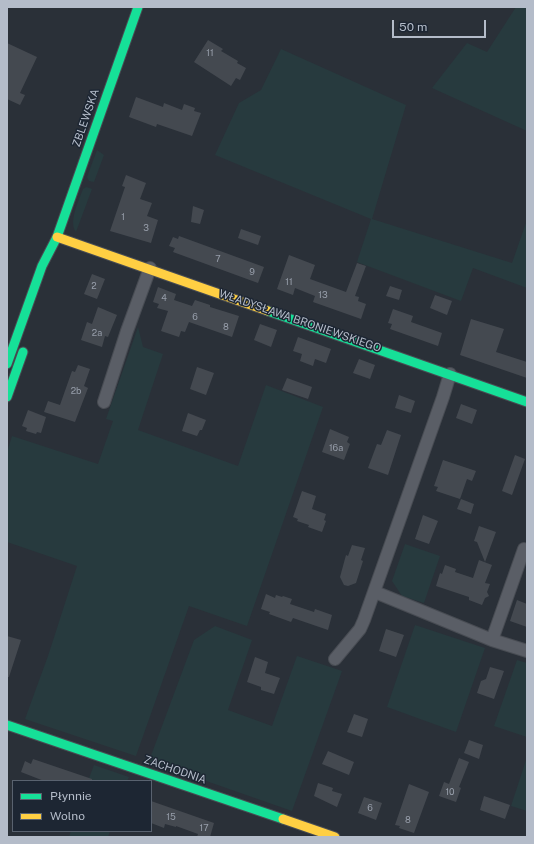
<!DOCTYPE html>
<meta charset="utf-8">
<style>
body{margin:0}
#map{position:relative;width:534px;height:844px;overflow:hidden;background:#2a3038;font-family:"Public Sans",sans-serif}
canvas{display:block}
.frame{position:absolute;inset:0;border:8px solid #b4bcc9;pointer-events:none}
.legend{position:absolute;left:12px;top:780px;width:140px;height:52px;box-sizing:border-box;background:#1d2633;border:1px solid #59626f;margin:0;padding:5px 7px;list-style:none;font-size:12px;color:#b4bcc9}
.legend li{display:flex;align-items:center;gap:8px;height:20px}
.legend b{width:20px;border:1px solid #59626f}
.scale{position:absolute;left:392px;top:20px;width:94px;height:18px;box-sizing:border-box;border:2px solid #b4bcc9;border-top:0;padding-left:5px;font-size:12px;line-height:14px;white-space:nowrap;color:#b4bcc9;-webkit-text-stroke:3px #1d2633;paint-order:stroke}
</style>
<div id="map">
<canvas width="534" height="844"></canvas>
<div class="frame"></div>
<ul class="legend">
<li><b style="height:5px;background:#16e098"></b>Płynnie</li>
<li><b style="height:5px;background:#ffcf43"></b>Wolno</li>
</ul>
<div class="scale">50 m</div>
</div>
<script>
const context = document.querySelector('canvas').getContext('2d');
context.lineJoin = 'round';
function paint(path, color) { context.fillStyle = color; context.fill(path, 'evenodd'); }
function strokePath(path, color, width, dash) { context.strokeStyle = color; context.lineWidth = width; context.lineCap = dash ? 'butt' : 'round'; context.setLineDash(dash || []); context.stroke(path); }
function write(font, color, halo, rows, align = 'center') {
  context.font = font + ' "Public Sans",sans-serif'; context.lineWidth = 3; context.setLineDash([]); context.textBaseline = 'middle'; context.strokeStyle = halo; context.fillStyle = color; for (const [text, x, y, turn = 0] of rows) {
    context.save(); context.translate(x, y); context.rotate((+turn || 0) * Math.PI / 180); context.textAlign = isNaN(turn) ? turn : align; if (halo) context.strokeText(text, 0, 0); context.fillText(text, 0, 0); context.restore();
  }
}
paint(new Path2D(`
 M 516,7 L 527,7 L 527,131 L 432,88 L 467,43 L 487,52 Z
 M 281,49 L 406,105 L 372,219 L 512,263 L 527,220 L 527,288 L 473,268 L 461,301 L 357,262 L 371,219 L 215,155 L 239,103 L 261,90 Z
 M 97,150 L 104,155 L 94,182 L 89,181 L 87,177 Z
 M 86,187 L 92,189 L 76,232 C 68,222 79,200 83,189 Z
 M 138,327 L 143,347 L 163,354 L 138,430 L 238,466 L 266,385 L 323,407 L 247,626 L 189,606 L 136,756 L 25,719 L 48,656 L 77,566 L 7,542 L 7,452 L 12,436 L 98,464 L 113,421 L 106,419 Z
 M 405,544 L 440,556 L 424,603 L 402,596 L 392,581 Z
 M 415,625 L 485,648 L 456,732 L 387,707 Z
 M 215,626 L 252,640 L 228,710 L 272,726 L 297,656 L 342,671 L 292,811 L 149,761 L 194,640 Z
 M 517,660 L 527,663 L 527,737 L 494,726 Z
 M 527,757 L 527,811 L 511,806 Z
 M 94,765 L 129,777 L 127,781 L 88,781 Z
 M 71,831 L 110,831 L 108,837 L 69,837 Z`), '#273a3e');
paint(new Path2D(`
 M 208,40 L 223,49 L 221,51 L 238,61 L 237,63 L 246,68 L 240,80 L 236,78 L 231,86 L 194,62 Z
 M 7,43 L 37,57 L 20,93 L 25,95 L 20,105 L 7,99 Z
 M 136,97 L 163,107 L 164,103 L 182,110 L 184,104 L 195,108 L 194,111 L 201,113 L 192,136 L 157,124 L 156,127 L 129,117 Z
 M 126,175 L 146,183 L 140,199 L 152,203 L 147,216 L 158,220 L 151,243 L 110,231 L 125,187 L 122,186 Z
 M 193,206 L 204,210 L 200,224 L 191,222 Z
 M 241,229 L 261,236 L 258,245 L 238,238 Z
 M 179,236 L 264,267 L 258,283 L 173,252 L 175,248 L 169,246 L 173,237 L 178,239 Z
 M 289,255 L 315,265 L 310,279 L 346,292 L 357,263 L 366,266 L 355,296 L 359,297 L 358,301 L 366,304 L 361,319 L 313,302 L 315,296 L 295,288 L 293,295 L 277,289 Z
 M 92,274 L 105,279 L 97,299 L 84,294 Z
 M 390,286 L 402,290 L 399,300 L 386,296 Z
 M 158,287 L 176,294 L 174,300 L 192,306 L 195,300 L 210,305 L 210,307 L 239,316 L 232,337 L 189,322 L 185,332 L 181,331 L 179,337 L 161,331 L 168,311 L 157,308 L 159,304 L 153,302 Z
 M 435,295 L 452,301 L 447,315 L 430,308 Z
 M 98,307 L 117,315 L 108,337 L 105,336 L 102,347 L 81,340 L 87,322 L 92,324 Z
 M 393,309 L 413,316 L 411,322 L 442,333 L 438,346 L 390,329 L 392,324 L 388,323 Z
 M 471,319 L 504,329 L 496,352 L 527,362 L 527,378 L 460,355 Z
 M 260,324 L 277,330 L 271,347 L 254,340 Z
 M 298,337 L 331,349 L 326,363 L 315,359 L 313,366 L 300,361 L 302,354 L 293,351 Z
 M 359,359 L 375,365 L 370,379 L 353,373 Z
 M 78,365 L 90,369 L 84,386 L 88,388 L 75,422 L 44,412 L 48,401 L 60,405 L 72,371 L 75,372 Z
 M 197,367 L 214,373 L 206,395 L 190,389 Z
 M 287,378 L 312,387 L 308,399 L 282,390 Z
 M 399,395 L 415,401 L 411,413 L 395,408 Z
 M 461,404 L 477,410 L 472,424 L 456,418 Z
 M 28,410 L 46,417 L 41,433 L 37,432 L 36,434 L 26,431 L 27,428 L 22,426 Z
 M 188,413 L 206,420 L 202,430 L 200,430 L 197,436 L 182,431 Z
 M 330,429 L 349,437 L 347,442 L 350,444 L 344,460 L 322,452 Z
 M 387,430 L 401,435 L 388,475 L 368,468 L 377,444 L 381,445 Z
 M 515,455 L 525,459 L 512,495 L 502,491 Z
 M 443,460 L 476,471 L 472,481 L 467,479 L 460,499 L 436,491 L 438,487 L 434,486 Z
 M 302,491 L 316,496 L 312,509 L 326,514 L 324,520 L 326,521 L 322,532 L 308,527 L 309,525 L 297,521 L 298,519 L 293,517 Z
 M 461,499 L 474,504 L 471,514 L 457,509 Z
 M 423,515 L 438,521 L 429,544 L 415,539 Z
 M 479,526 L 496,532 L 485,562 L 477,542 L 474,541 Z
 M 352,545 L 365,548 L 361,560 L 363,561 L 356,583 L 348,586 L 344,585 L 340,577 L 346,555 L 348,556 Z
 M 479,560 L 492,565 L 485,583 L 490,584 L 487,592 L 489,596 L 485,598 L 482,605 L 469,600 L 469,597 L 436,586 L 440,573 L 442,574 L 445,565 L 456,569 L 455,572 L 473,578 Z
 M 266,594 L 275,598 L 276,595 L 282,597 L 283,596 L 292,599 L 290,604 L 314,612 L 315,609 L 332,615 L 328,630 L 293,618 L 291,622 L 269,614 L 270,612 L 261,609 Z
 M 517,600 L 527,604 L 527,627 L 510,621 Z
 M 386,629 L 404,635 L 396,657 L 379,651 Z
 M 7,636 L 21,640 L 9,677 L 7,677 Z
 M 255,657 L 268,662 L 265,673 L 280,678 L 274,694 L 261,690 L 261,687 L 247,682 Z
 M 490,667 L 504,671 L 494,699 L 477,693 L 481,681 L 486,679 Z
 M 354,714 L 368,719 L 362,737 L 347,732 Z
 M 469,740 L 483,745 L 479,759 L 464,753 Z
 M 328,751 L 354,762 L 349,775 L 322,764 Z
 M 459,758 L 469,762 L 459,787 L 461,788 L 456,802 L 439,796 L 444,782 L 449,784 Z
 M 33,759 L 92,779 L 92,781 L 44,781 L 21,772 L 25,761 L 31,764 Z
 M 318,783 L 333,788 L 332,791 L 342,794 L 337,807 L 314,796 Z
 M 409,784 L 429,792 L 414,833 L 399,828 L 400,826 L 395,825 Z
 M 484,796 L 510,805 L 505,819 L 480,810 Z
 M 364,797 L 382,803 L 376,820 L 358,813 Z
 M 151,801 L 214,823 L 210,837 L 197,837 L 198,834 L 176,826 L 176,827 L 165,824 L 164,828 L 151,823 Z`), '#444950');
const street = new Path2D(`
 M 104,402 L 127,331 L 150,268
 M 375,592 L 492,640 L 527,651
 M 492,640 L 524,549
 M 335,659 L 360,629 L 364,620 L 443,397 L 450,374`);
const fast = new Path2D(`
 M 268,311 L 527,402
 M 7,364 L 42,266 L 57,237 L 138,7
 M 7,397 L 23,352
 M 7,725 L 283,819`);
const slow = new Path2D(`
 M 57,237 L 268,311
 M 283,819 L 335,837`);
strokePath(street, '#484c53', 14);
strokePath(fast, '#484c53', 11);
strokePath(slow, '#484c53', 11);
strokePath(street, '#5a5e66', 12);
strokePath(fast, '#16e098', 9);
strokePath(slow, '#ffcf43', 9);
write('9px', '#989fab', null, [
 ["11",210,53],
 ["1",123,217],
 ["3",146,228],
 ["7",218,259],
 ["9",252,272],
 ["11",289,282],
 ["2",94,286],
 ["13",323,295],
 ["4",164,298],
 ["6",195,317],
 ["8",226,327],
 ["2a",97,333],
 ["2b",76,391],
 ["16a",336,448],
 ["10",450,792],
 ["6",370,808],
 ["15",171,817],
 ["8",408,820],
 ["17",204,828]
]);
write('11px', '#b4bcc9', '#1d2633', [
 ["ZBLEWSKA",86,118,-71],
 ["WŁADYSŁAWA BRONIEWSKIEGO",300,321,19],
 ["ZACHODNIA",175,770,19]
]);
</script>
